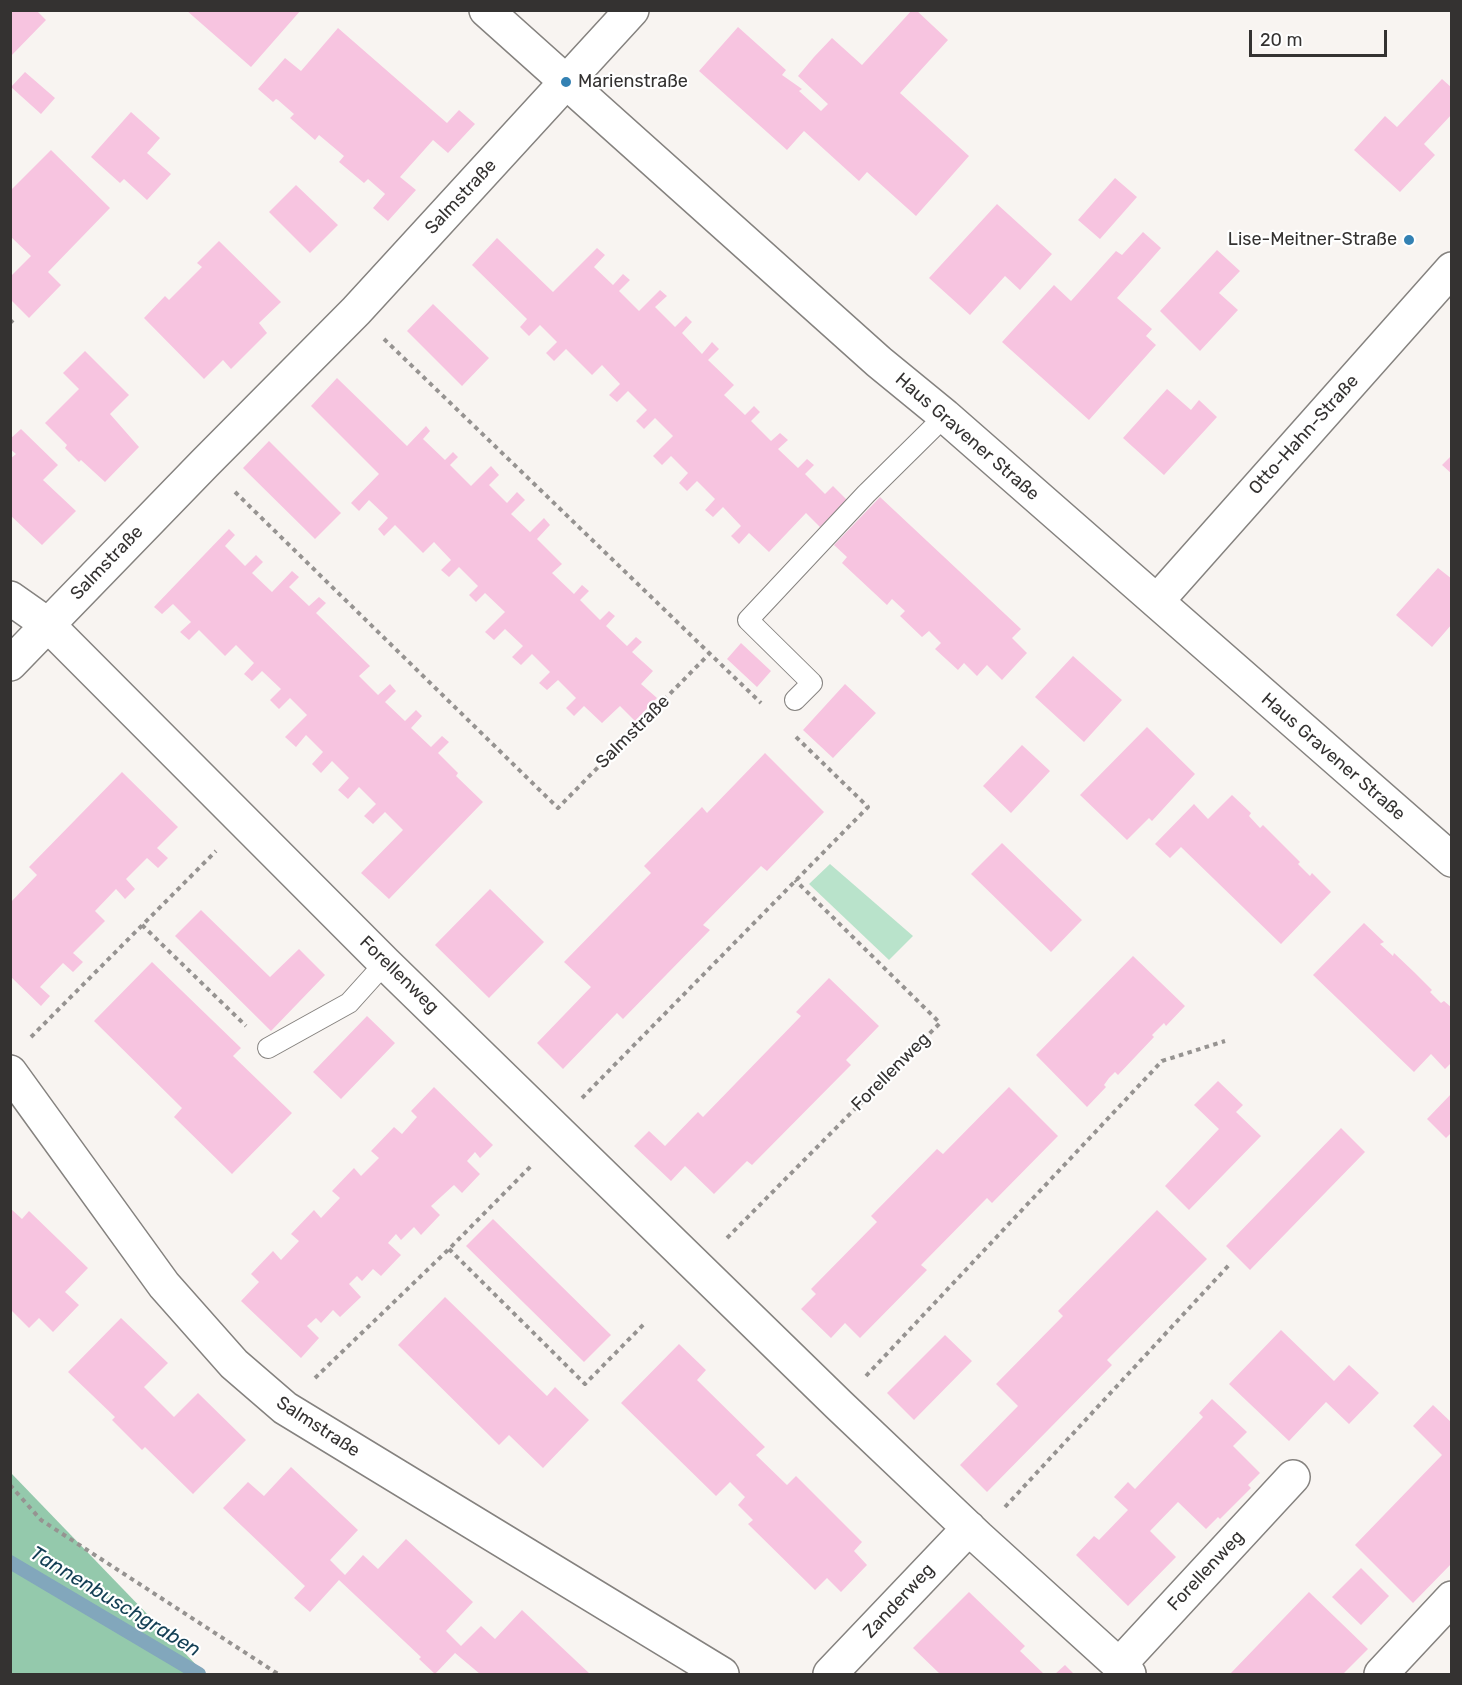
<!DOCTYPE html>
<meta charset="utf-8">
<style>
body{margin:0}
#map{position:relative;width:1462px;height:1685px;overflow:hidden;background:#f8f4f1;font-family:Rubik,sans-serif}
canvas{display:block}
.frame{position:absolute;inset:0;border:12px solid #343231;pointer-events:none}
.scale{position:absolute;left:1249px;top:30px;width:138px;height:27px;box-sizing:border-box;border:3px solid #343231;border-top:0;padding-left:8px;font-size:18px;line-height:21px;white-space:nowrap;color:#343231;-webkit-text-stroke:4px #fff;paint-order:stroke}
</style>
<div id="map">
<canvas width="1462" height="1685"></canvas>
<div class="frame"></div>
<div class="scale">20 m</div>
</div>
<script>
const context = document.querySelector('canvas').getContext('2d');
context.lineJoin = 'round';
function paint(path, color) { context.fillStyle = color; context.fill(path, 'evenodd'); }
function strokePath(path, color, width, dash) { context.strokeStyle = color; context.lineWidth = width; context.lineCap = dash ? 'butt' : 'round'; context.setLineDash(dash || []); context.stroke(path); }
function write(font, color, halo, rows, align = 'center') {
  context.font = font + ' Rubik,sans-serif'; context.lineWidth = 4.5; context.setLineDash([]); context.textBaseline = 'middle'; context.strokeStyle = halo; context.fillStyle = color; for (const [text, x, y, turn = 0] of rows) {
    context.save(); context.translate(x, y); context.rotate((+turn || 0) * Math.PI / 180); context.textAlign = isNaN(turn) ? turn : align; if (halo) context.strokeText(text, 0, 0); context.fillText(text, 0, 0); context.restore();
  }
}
paint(new Path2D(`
 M 830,864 L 913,936 L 889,960 L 809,884 Z`), '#b9e3cb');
paint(new Path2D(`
 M 11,1473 L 205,1674 L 11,1674 Z`), '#94c9ac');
strokePath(new Path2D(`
 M 10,1562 L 199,1674`), '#82a7bc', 14);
paint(new Path2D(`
 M 10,10 L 36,10 L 46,20 L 10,57 Z
 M 186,10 L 301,10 L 251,67 Z
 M 912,10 L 916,10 L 948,40 L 900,93 L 969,156 L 916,216 L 867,172 L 859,181 L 804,131 L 787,150 L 699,71 L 738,27 L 786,70 L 782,75 L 802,89 L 799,91 L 821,111 L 828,104 L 798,76 L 814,57 L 832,38 L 862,65 Z
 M 338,28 L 447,123 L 459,110 L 475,124 L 448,153 L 433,140 L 400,177 L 416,190 L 388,221 L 373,208 L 385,194 L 384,193 L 368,179 L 364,183 L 339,162 L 344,156 L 319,135 L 315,140 L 290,118 L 294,114 L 278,100 L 276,99 L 273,102 L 258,89 L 285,58 L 301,71 Z
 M 25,72 L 55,98 L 41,114 L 11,87 Z
 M 1442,79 L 1452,88 L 1452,114 L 1424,144 L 1435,155 L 1400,192 L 1354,150 L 1385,116 L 1397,127 Z
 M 131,112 L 160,138 L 147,153 L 171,174 L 147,200 L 124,179 L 120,183 L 91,157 Z
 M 51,150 L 110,208 L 48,272 L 61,285 L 29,318 L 10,299 L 10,277 L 31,256 L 10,236 L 10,191 Z
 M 1115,178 L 1137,197 L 1100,239 L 1078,220 Z
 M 296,185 L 338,225 L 310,253 L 269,212 Z
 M 997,204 L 1052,254 L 1020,290 L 1005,276 L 970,315 L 929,278 Z
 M 1143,232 L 1161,248 L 1117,298 L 1152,329 L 1146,336 L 1156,345 L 1089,420 L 1002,342 L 1054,285 L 1071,301 L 1116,251 L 1122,255 Z
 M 497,238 L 553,292 L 597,248 L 605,255 L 594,267 L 613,285 L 623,274 L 630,280 L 619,291 L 639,311 L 660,290 L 667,296 L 655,307 L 675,327 L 686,316 L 692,322 L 682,333 L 702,354 L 712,342 L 719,349 L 708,360 L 734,385 L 724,395 L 745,415 L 754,406 L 760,412 L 751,421 L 771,441 L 780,433 L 788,440 L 778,449 L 798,468 L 807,459 L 814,465 L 805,474 L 825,494 L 833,486 L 847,500 L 820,527 L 806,513 L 769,552 L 749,533 L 739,544 L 731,536 L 741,526 L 723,507 L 713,517 L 705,510 L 715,499 L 697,481 L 687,491 L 679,483 L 688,473 L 671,456 L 662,465 L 653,456 L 673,436 L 655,418 L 644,429 L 636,421 L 647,410 L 628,391 L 617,402 L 609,395 L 620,384 L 602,365 L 592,375 L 566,349 L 554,361 L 546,353 L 557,342 L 540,325 L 529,336 L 520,327 L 527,319 L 472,265 Z
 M 219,241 L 281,302 L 259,323 L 267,333 L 231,369 L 223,360 L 204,379 L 144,318 L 165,296 L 169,300 L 202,267 L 197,263 Z
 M 1217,250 L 1240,271 L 1219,293 L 1238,310 L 1200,351 L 1160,311 Z
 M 433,304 L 489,358 L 462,386 L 407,331 Z
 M 85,351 L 129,395 L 110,414 L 139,447 L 105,482 L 81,460 L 79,462 L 65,448 L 67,445 L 45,423 L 79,389 L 63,373 Z
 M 337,378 L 407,446 L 426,426 L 430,431 L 423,439 L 445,460 L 453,452 L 458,457 L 450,465 L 471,486 L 491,466 L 499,475 L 489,485 L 507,503 L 517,492 L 525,500 L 511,514 L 530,532 L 544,518 L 550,525 L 537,539 L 562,564 L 552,573 L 574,594 L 582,585 L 589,591 L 580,600 L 600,620 L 609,611 L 615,616 L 606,626 L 627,646 L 636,637 L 642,642 L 632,652 L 653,671 L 641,684 L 657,698 L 635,721 L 620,706 L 602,723 L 584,706 L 574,716 L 566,708 L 576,698 L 558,680 L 547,690 L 539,683 L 550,672 L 532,654 L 521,665 L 512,657 L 523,646 L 505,629 L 494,640 L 485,632 L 505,612 L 485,593 L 476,602 L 469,595 L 478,586 L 459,567 L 449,577 L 441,570 L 451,560 L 434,542 L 423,553 L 395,525 L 384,536 L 378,529 L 388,518 L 369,500 L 359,511 L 351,503 L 379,474 L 311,406 Z
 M 1167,389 L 1191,410 L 1199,400 L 1217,417 L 1164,475 L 1123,438 Z
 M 21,429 L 58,465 L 43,480 L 76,511 L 42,545 L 10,515 L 10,459 L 16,454 L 10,449 L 10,439 Z
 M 269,441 L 341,513 L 315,539 L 243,468 Z
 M 1452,455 L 1452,474 L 1442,465 Z
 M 880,497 L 1021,629 L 1012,638 L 1027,653 L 1002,680 L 987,665 L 977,676 L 964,663 L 958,670 L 935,649 L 941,643 L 929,631 L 922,637 L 900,616 L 905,611 L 892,599 L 887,605 L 842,563 L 847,557 L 834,545 Z
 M 229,529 L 235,535 L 225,546 L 245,566 L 256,555 L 263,562 L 252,573 L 272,592 L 292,571 L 299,577 L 289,587 L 309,606 L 319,597 L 326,603 L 316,613 L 370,666 L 359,676 L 378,695 L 390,684 L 396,691 L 385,702 L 405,721 L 416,710 L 422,716 L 411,728 L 431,747 L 442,736 L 449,742 L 438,753 L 458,773 L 456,776 L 483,802 L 389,899 L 361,873 L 403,830 L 385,812 L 373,824 L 364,816 L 376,804 L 359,787 L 348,799 L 338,790 L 349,778 L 332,761 L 321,773 L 312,764 L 323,752 L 306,735 L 296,747 L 285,737 L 307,715 L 290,698 L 279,709 L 270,700 L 281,689 L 262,671 L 252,681 L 244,674 L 254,663 L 236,645 L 225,656 L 199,630 L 189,640 L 180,632 L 191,622 L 173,604 L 162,614 L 154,607 Z
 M 1438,568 L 1452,579 L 1452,624 L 1432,647 L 1396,615 Z
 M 741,643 L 771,671 L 757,687 L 727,659 Z
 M 1073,656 L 1122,700 L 1084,742 L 1035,697 Z
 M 845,684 L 876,713 L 833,758 L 803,730 Z
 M 1147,727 L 1195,774 L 1152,821 L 1149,818 L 1127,840 L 1080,795 Z
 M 1022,745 L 1050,771 L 1011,813 L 983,786 Z
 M 765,753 L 824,812 L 767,871 L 761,866 L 703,925 L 710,930 L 623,1019 L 617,1013 L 563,1069 L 537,1043 L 591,987 L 564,962 L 651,873 L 644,866 L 702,807 L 707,813 Z
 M 122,772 L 178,827 L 157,848 L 168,858 L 158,868 L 147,858 L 126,879 L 135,889 L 125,899 L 116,889 L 95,911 L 105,921 L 73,953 L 83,962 L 73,972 L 63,963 L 40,987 L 50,996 L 41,1006 L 10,976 L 10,903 L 37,875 L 29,867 Z
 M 1232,795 L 1251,813 L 1249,816 L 1260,828 L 1263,825 L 1300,862 L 1298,864 L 1310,876 L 1312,873 L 1331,892 L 1281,944 L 1181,847 L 1170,858 L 1155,844 L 1194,804 L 1208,819 Z
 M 1002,843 L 1082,920 L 1051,952 L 971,874 Z
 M 490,889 L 544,942 L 489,998 L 435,945 Z
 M 201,910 L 270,977 L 299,949 L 325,975 L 271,1031 L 175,936 Z
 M 1364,923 L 1384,942 L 1380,944 L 1393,956 L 1394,953 L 1414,972 L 1432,990 L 1430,992 L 1441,1003 L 1444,1001 L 1452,1008 L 1452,1062 L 1445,1069 L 1431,1054 L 1414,1072 L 1313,975 Z
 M 1133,956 L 1185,1006 L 1166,1026 L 1164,1023 L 1152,1035 L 1154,1037 L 1118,1075 L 1115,1072 L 1109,1078 L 1104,1085 L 1106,1087 L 1087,1107 L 1036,1055 Z
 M 152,962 L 241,1048 L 233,1056 L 292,1113 L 232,1174 L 174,1117 L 182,1108 L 94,1021 Z
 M 829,978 L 879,1026 L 846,1060 L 851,1065 L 752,1165 L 747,1161 L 714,1194 L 685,1166 L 671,1181 L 634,1146 L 649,1131 L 665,1146 L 698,1112 L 703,1117 L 801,1016 L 796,1012 Z
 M 367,1016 L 395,1043 L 341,1099 L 313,1072 Z
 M 1218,1081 L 1243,1105 L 1236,1112 L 1261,1136 L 1189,1210 L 1165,1186 L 1219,1129 L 1194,1105 Z
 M 434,1087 L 493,1145 L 480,1158 L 475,1152 L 467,1161 L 480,1174 L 462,1193 L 454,1185 L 431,1206 L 440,1215 L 421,1235 L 414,1227 L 401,1240 L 396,1234 L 388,1243 L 401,1255 L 381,1276 L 373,1269 L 362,1281 L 357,1276 L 349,1284 L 361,1297 L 340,1317 L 333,1310 L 321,1323 L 316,1318 L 307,1326 L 319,1338 L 301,1358 L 241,1301 L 259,1282 L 251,1274 L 273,1251 L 281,1260 L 299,1241 L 291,1234 L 314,1210 L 321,1218 L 340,1198 L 332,1191 L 354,1168 L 361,1176 L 379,1158 L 371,1151 L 394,1127 L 402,1134 L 417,1117 L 411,1111 Z
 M 1009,1087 L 1058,1136 L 992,1203 L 987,1198 L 921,1265 L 927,1270 L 860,1338 L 845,1323 L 831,1338 L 801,1309 L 816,1294 L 811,1289 L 877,1222 L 871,1216 L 937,1149 L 943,1154 Z
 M 1452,1093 L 1452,1132 L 1446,1138 L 1427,1119 Z
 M 1341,1128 L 1365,1152 L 1250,1270 L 1226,1246 Z
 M 10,1208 L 22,1219 L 29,1211 L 88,1268 L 65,1292 L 79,1305 L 53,1332 L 39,1318 L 29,1328 L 10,1309 Z
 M 1157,1210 L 1207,1259 L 1107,1360 L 1112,1365 L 987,1492 L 960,1465 L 1018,1406 L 996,1384 L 1063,1316 L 1058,1311 Z
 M 493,1219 L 611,1335 L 584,1362 L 466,1246 Z
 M 445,1297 L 547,1396 L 555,1387 L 589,1420 L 543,1468 L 509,1435 L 499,1445 L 398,1345 Z
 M 121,1318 L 168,1363 L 144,1387 L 174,1417 L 198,1393 L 246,1440 L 193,1494 L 145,1447 L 142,1450 L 112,1420 L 115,1417 L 68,1372 Z
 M 1281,1330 L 1334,1381 L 1349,1365 L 1379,1393 L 1349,1424 L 1326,1402 L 1289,1441 L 1229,1384 Z
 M 945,1335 L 972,1361 L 914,1420 L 887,1393 Z
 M 679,1344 L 706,1370 L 697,1380 L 765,1447 L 756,1455 L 787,1485 L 796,1476 L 862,1542 L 854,1551 L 867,1565 L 841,1592 L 827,1578 L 815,1590 L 748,1524 L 753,1520 L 738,1505 L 745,1497 L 730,1482 L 716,1496 L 621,1403 Z
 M 1212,1399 L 1247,1432 L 1233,1446 L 1260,1473 L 1248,1485 L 1251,1488 L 1220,1519 L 1218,1517 L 1206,1529 L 1178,1502 L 1150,1531 L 1176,1557 L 1128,1606 L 1076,1555 L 1094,1536 L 1099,1540 L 1128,1510 L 1114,1497 L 1128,1482 L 1135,1489 L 1203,1417 L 1199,1413 Z
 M 1433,1405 L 1452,1423 L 1452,1563 L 1413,1603 L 1355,1545 L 1442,1455 L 1413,1426 Z
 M 291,1467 L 358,1530 L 330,1560 L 345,1575 L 363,1555 L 378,1569 L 406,1539 L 473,1602 L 446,1631 L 461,1646 L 481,1626 L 495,1639 L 522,1610 L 590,1674 L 480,1674 L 455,1653 L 435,1674 L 419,1659 L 421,1657 L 339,1580 L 310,1612 L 294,1598 L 305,1586 L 223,1508 L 248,1482 L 264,1496 Z
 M 1361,1568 L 1389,1596 L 1361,1625 L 1332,1597 Z
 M 969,1592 L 1025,1646 L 1020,1651 L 1044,1674 L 940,1674 L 913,1648 Z
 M 1309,1592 L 1368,1649 L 1343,1674 L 1230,1674 Z
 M 1065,1665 L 1074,1674 L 1055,1674 Z`), '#f7c4e0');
const lane = new Path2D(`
 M 795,700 L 812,683 L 748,620 L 866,494 L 945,416
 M 268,1048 L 349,1003 L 385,963`);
const street = new Path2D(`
 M 10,598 L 47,624 L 385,963 L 839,1405 L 978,1537 L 1129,1674
 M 1157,601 L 1452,269
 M 10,664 L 205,463 L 356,311 L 632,10
 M 10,1072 L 164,1285 L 234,1364 L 285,1408 L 722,1674
 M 1119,1665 L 1293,1477
 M 830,1674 L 969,1528
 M 1381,1674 L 1452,1598`);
const secondary = new Path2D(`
 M 486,10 L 879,362 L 945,416 L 1452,860`);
strokePath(lane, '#85827f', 22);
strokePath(street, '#85827f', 36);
strokePath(secondary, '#85827f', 36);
strokePath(new Path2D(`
 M 10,323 L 13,320
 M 384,339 L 761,703
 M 235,492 L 558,808 L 709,654
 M 142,925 L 246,1026
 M 31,1037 L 216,851
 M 582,1098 L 868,807 L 794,735
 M 727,1238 L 940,1023 L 795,880
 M 449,1249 L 585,1384 L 644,1324
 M 866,1376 L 1162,1061 L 1225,1041
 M 315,1378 L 449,1249 L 532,1165
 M 10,1485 L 41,1520 L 278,1674
 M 1005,1507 L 1229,1265`), '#969391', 4, [4.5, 4.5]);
strokePath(lane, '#fff', 20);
strokePath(street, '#fff', 33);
strokePath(secondary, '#fff', 33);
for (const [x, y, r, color] of [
 [566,82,6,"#3381b3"],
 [1409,240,6,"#3381b3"]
]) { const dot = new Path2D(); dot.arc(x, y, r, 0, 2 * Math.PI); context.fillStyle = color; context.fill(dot); strokePath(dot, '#fff', 2); }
write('18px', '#343231', '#fff', [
 ["Marienstraße",578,82],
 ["Lise-Meitner-Straße",1397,240,"right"]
], 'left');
write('18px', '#343231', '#fff', [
 ["Salmstraße",461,197,-47],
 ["Otto-Hahn-Straße",1304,435,-48],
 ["Haus Gravener Straße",967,437,41],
 ["Salmstraße",107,563,-46],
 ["Salmstraße",633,732,-45],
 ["Haus Gravener Straße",1333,757,41],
 ["Forellenweg",399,975,44],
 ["Forellenweg",891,1072,-45],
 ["Salmstraße",318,1427,33],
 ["Forellenweg",1206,1571,-47],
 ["Zanderweg",899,1601,-47]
]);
write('italic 20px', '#133f54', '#fff', [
 ["Tannenbuschgraben",115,1602,31]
]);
</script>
